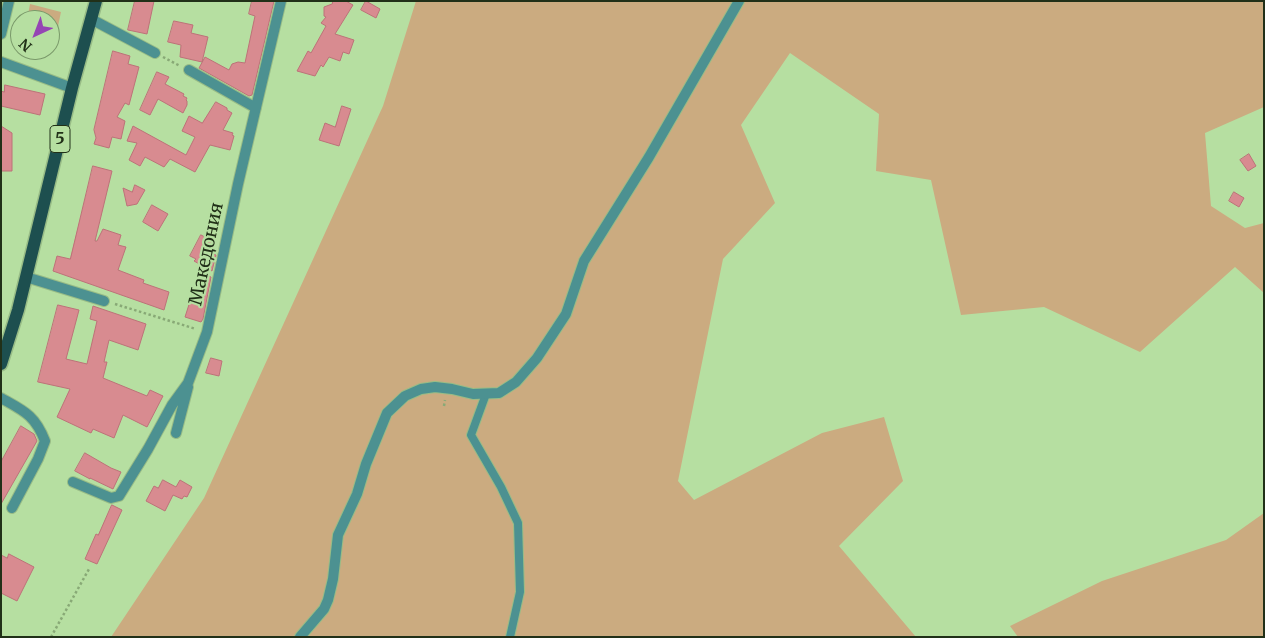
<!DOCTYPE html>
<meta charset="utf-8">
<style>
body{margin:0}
#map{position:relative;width:1265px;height:638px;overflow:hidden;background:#b6dfa1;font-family:Merriweather,serif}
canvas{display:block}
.frame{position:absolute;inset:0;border:2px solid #213018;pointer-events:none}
.north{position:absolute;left:10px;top:10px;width:50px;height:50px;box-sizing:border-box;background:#b6dfa1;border:1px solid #7a996a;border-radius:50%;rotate:223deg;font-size:14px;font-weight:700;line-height:20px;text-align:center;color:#213018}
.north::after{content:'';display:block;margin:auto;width:18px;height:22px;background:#9545b4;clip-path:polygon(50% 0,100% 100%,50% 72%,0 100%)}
</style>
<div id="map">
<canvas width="1265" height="638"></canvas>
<div class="frame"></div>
<div class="north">N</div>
</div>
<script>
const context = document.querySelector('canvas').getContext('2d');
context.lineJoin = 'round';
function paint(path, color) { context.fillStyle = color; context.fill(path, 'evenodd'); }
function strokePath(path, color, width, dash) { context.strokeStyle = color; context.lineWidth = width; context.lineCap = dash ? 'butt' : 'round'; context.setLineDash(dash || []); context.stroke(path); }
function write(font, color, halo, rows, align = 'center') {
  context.font = font + ' Merriweather,serif'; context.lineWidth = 4.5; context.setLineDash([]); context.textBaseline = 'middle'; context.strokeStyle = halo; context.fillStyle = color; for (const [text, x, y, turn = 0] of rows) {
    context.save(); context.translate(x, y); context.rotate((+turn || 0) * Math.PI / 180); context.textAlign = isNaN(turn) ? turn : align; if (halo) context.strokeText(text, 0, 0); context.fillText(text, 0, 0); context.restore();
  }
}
paint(new Path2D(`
 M 416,1 L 1264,1 L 1264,107 L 1205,133 L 1211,206 L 1245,228 L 1264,223 L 1264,293 L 1235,267 L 1140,352 L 1044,307 L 961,315 L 931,180 L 876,171 L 879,114 L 790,53 L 741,125 L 775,203 L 723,259 L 678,481 L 694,500 L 822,433 L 884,417 L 903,481 L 839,546 L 916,637 L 111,637 L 204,498 L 383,106 Z
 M 30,4 L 61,12 L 57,31 L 50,29 L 50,20 L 27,20 Z
 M 1264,513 L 1264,637 L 1018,637 L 1010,626 L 1102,581 L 1226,540 Z`), '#cbab80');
const building = new Path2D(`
 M 135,1 L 154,1 L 147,34 L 128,30 Z
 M 252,1 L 274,1 L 252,95 L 249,96 L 199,68 L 205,57 L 229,70 L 232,64 L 238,62 L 245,63 L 255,16 L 249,14 Z
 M 333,1 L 346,1 L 353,5 L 335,34 L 354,40 L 349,54 L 343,52 L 340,61 L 329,57 L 323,67 L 321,65 L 315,76 L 297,71 L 308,51 L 311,53 L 326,26 L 321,23 L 326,17 L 324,16 L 324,7 L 332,4 Z
 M 366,1 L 380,9 L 376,18 L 361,10 Z
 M 174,21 L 193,25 L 191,33 L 208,37 L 202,62 L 180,57 L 181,45 L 168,42 Z
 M 113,51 L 130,56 L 128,64 L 139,67 L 129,105 L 125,103 L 117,117 L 125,121 L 121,139 L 112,137 L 109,148 L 94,144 L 96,138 L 94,130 Z
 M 157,72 L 169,77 L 165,84 L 184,94 L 183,96 L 187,98 L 186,100 L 187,101 L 187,105 L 183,113 L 158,99 L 150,115 L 140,110 Z
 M 5,85 L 45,94 L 40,115 L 1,106 L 1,91 L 4,92 Z
 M 216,102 L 227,108 L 227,110 L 232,113 L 223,130 L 233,133 L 232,135 L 234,136 L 230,150 L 210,145 L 195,172 L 170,159 L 164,167 L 145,157 L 140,166 L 129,160 L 137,143 L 127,141 L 133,126 L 186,155 L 195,137 L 182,131 L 189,116 L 202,123 Z
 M 342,106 L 351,109 L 339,146 L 319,140 L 325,123 L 335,127 Z
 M 1,126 L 12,133 L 12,171 L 1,171 Z
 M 1249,154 L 1256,166 L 1248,171 L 1240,160 Z
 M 93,166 L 112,171 L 95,241 L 97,241 L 103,229 L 121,235 L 118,245 L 126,247 L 118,270 L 144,280 L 143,283 L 169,292 L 164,310 L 53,271 L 57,256 L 70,259 Z
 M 135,185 L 145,190 L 137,204 L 127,206 L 123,188 L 132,192 Z
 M 1234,192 L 1244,198 L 1239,207 L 1229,201 Z
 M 152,205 L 168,214 L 158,231 L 143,222 Z
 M 201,235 L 215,242 L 210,253 L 216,255 L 212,271 L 194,261 L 196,259 L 190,256 Z
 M 203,274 L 211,277 L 203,319 L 201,322 L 185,317 L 193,292 L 197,294 Z
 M 58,305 L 79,310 L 66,359 L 87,364 L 97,321 L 90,319 L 93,306 L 146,324 L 138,350 L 109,340 L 104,362 L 107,362 L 103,378 L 147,396 L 150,390 L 163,396 L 147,427 L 123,415 L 114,438 L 93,429 L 91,433 L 57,417 L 70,389 L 38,382 Z
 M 211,358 L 222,361 L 219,376 L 206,373 Z
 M 21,426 L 34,434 L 37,441 L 1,504 L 1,462 Z
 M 85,453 L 111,468 L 121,472 L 113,489 L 90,478 L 90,479 L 75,471 Z
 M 163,480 L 176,487 L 180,480 L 192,487 L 187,497 L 184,496 L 182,499 L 173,495 L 165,511 L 146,501 L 154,486 L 158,488 Z
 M 112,505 L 122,510 L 97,564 L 85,559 L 96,534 L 98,535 Z
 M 9,554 L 34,567 L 17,601 L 1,593 L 1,555 L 7,558 Z`);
paint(building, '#d88b90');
strokePath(building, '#bc7278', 1);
const service = new Path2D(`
 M 486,394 L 471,435 L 501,487 L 518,523 L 520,592 L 510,637`);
const minor = new Path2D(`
 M 91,19 L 155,53
 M 1,34 L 9,1
 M 1,62 L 72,88
 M 189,70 L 256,108
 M 26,277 L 104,301
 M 1,398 C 24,411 35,415 45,441 L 38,459 L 12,508
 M 176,433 L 188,387
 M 73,482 L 111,498 L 119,496 L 148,449 L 172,405 L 188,383 L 207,332 L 238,184 L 281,1
 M 300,637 L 324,609 L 328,600 L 333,579 L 338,535 L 357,494 L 366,464 L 387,413 L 405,396 L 421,389 L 435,387 L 452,389 L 473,394 L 499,393 L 516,382 L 537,358 L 566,314 L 584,261 L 649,157 L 739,1`);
const primary = new Path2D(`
 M 1,364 L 18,310 L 72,88 L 96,1`);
strokePath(service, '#98bc86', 10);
strokePath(minor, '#98bc86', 12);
strokePath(primary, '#98bc86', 15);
strokePath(new Path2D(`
 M 163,57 L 180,66
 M 115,304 L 196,329
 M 444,406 L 445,400
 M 51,637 L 89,569`), '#88a976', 2.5, [2.5, 2.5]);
strokePath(service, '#4c9191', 8);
strokePath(minor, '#4c9191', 10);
strokePath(primary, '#1d4f4f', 12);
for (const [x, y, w] of [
 [60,139,20]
]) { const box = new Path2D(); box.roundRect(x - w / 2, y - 13.5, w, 27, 4); context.fillStyle = '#b6dfa1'; context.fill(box); strokePath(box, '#213018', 1); }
write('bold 16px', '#213018', null, [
 ["5",60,139]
]);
write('18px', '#213018', '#b6dfa1', [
 ["Македония",207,254,-78]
]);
</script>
